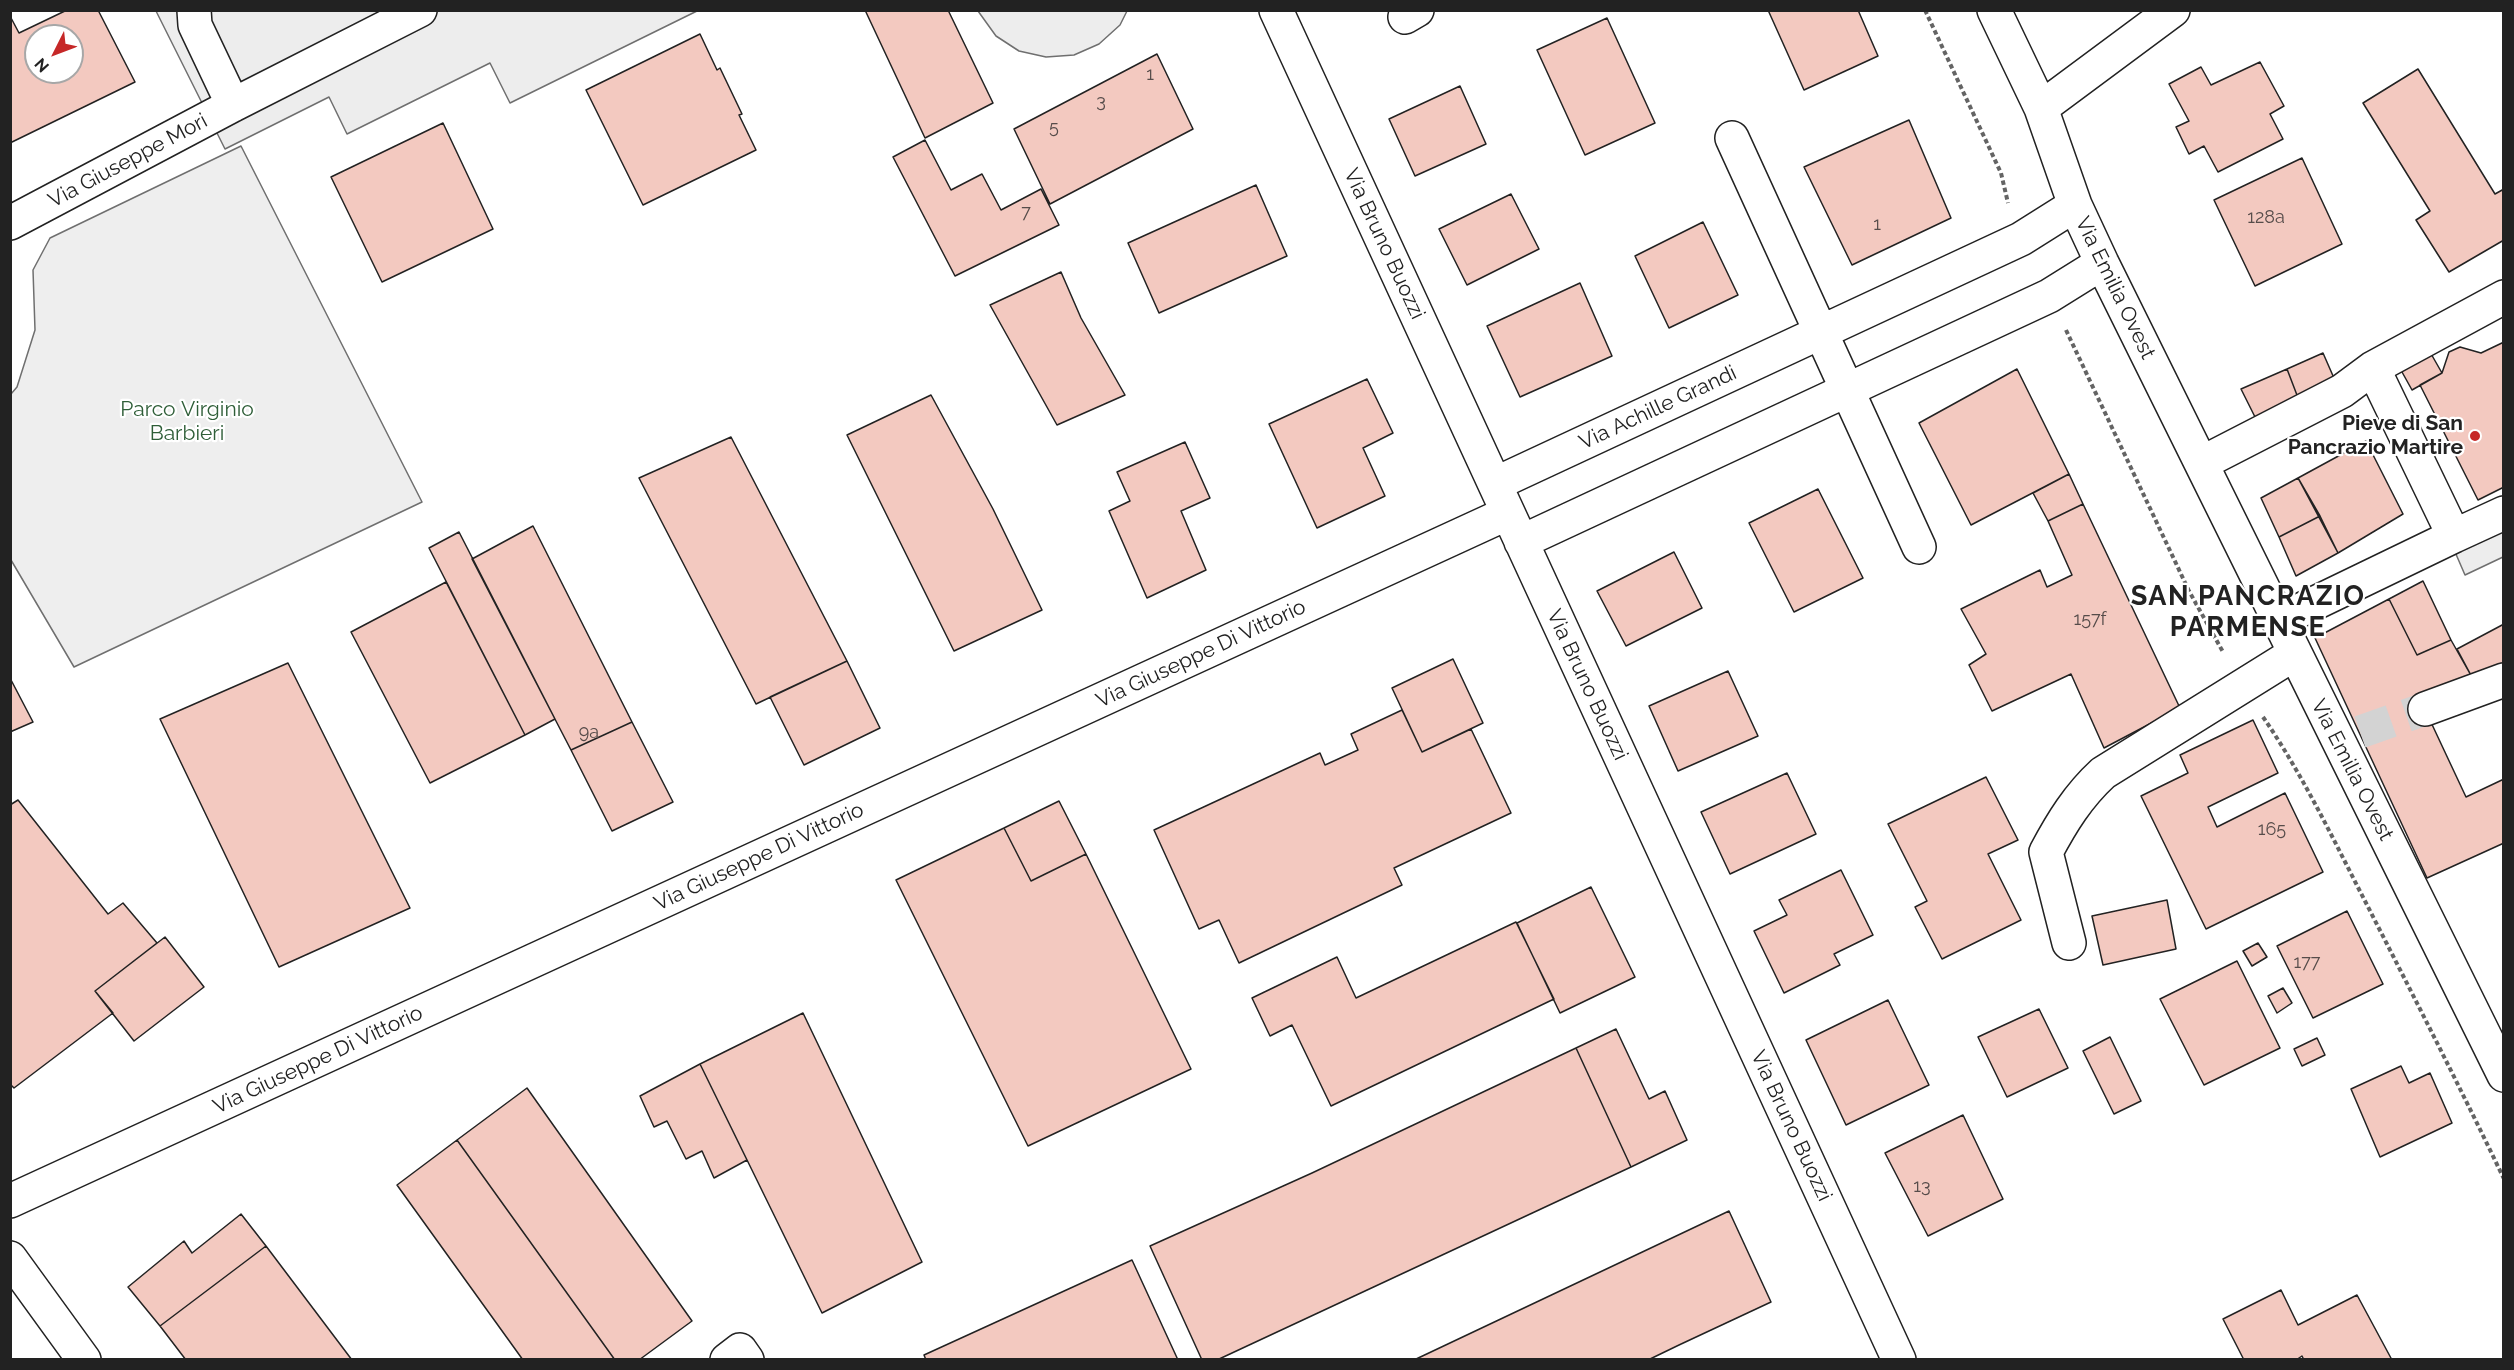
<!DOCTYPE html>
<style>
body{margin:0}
#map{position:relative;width:2514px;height:1370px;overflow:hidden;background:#fff;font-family:Raleway,sans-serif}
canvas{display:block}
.frame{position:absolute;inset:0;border:12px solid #222;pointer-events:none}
.north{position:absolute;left:24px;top:24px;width:60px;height:60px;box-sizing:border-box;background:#fff;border:2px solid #a7a7a7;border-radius:50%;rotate:228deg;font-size:16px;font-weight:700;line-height:24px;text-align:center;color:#222}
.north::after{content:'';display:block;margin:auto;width:21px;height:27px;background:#c62828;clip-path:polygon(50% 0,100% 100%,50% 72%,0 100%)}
</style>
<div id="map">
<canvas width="2514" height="1370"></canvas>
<div class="frame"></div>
<div class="north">N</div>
</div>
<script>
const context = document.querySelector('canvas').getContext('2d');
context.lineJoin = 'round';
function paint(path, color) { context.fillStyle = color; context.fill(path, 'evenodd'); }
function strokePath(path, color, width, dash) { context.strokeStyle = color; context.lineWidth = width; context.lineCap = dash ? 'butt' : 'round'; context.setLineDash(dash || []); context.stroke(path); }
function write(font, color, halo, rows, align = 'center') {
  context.font = font + ' Raleway,sans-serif'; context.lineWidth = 4.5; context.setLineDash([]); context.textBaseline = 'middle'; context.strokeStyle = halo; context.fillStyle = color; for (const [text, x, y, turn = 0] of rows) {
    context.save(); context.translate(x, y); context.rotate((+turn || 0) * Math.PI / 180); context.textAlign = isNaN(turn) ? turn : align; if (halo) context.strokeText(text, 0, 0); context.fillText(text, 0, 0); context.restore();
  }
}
const green = new Path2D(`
 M 241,146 L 422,502 L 74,667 L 11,560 L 11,394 L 17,387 L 35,330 L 33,270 L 50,238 Z`);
paint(green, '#eee');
strokePath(green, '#6f6f6f', 1.5);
const parking = new Path2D(`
 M 156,11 L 697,11 L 510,103 L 490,63 L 347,134 L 329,97 L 225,149 Z
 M 978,11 L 1127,11 L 1120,25 L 1099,44 L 1074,55 L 1046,57 L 1019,51 L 996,36 Z
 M 2503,521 L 2503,557 L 2465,575 L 2452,545 Z`);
paint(parking, '#ededed');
strokePath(parking, '#6f6f6f', 1.5);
const building = new Path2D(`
 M 67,10 L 98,10 L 135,82 L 10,143 L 10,16 L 19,33 ZM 36,36 L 72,36 L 72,72 L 36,72 Z
 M 865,10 L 948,10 L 993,103 L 925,138 Z
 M 1768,10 L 1858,10 L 1878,56 L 1804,90 Z
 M 1607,18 L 1655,123 L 1585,155 L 1537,50 Z
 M 700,34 L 717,70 L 720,68 L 742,114 L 739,115 L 756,150 L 643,205 L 586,90 Z
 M 1157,54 L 1193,129 L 1050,204 L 1014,129 Z
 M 2260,62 L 2284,106 L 2270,114 L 2283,139 L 2218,172 L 2204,146 L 2189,154 L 2176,127 L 2189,121 L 2169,84 L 2201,67 L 2211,85 Z
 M 2418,69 L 2495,194 L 2504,189 L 2504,240 L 2449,272 L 2416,220 L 2430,211 L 2363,103 Z
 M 1460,86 L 1486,144 L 1415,176 L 1389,119 Z
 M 1909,120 L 1951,218 L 1852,265 L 1804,167 Z
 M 443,123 L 493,229 L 382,282 L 331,177 Z
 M 925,140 L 951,190 L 982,174 L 1001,210 L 1041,189 L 1059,225 L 955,276 L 893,157 Z
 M 2302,158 L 2342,244 L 2255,286 L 2214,200 Z
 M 1256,185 L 1287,256 L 1159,313 L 1128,243 Z
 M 1511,194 L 1539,249 L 1467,285 L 1439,229 Z
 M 1703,222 L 1738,295 L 1669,328 L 1635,256 Z
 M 1061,272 L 1081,318 L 1125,395 L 1057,425 L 990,305 Z
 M 1580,283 L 1612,356 L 1520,397 L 1487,326 Z
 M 2504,342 L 2504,487 L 2478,500 L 2420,385 L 2442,373 L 2449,352 L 2460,347 L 2481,353 Z
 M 2426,345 L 2442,373 L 2412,390 L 2397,363 Z
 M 2323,353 L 2337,385 L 2300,403 L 2287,369 Z
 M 2017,369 L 2069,474 L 1971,525 L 1919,423 Z
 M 2287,369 L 2300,403 L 2258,423 L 2241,389 Z
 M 1367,379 L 1393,433 L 1363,448 L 1385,496 L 1317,528 L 1269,424 Z
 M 931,395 L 993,509 L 1042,610 L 954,651 L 847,435 Z
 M 731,437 L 847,661 L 756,704 L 639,478 Z
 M 2366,441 L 2403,514 L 2338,553 L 2298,478 Z
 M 1185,442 L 1210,498 L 1181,511 L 1206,570 L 1147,598 L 1109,511 L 1130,501 L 1117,472 Z
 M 2069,474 L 2083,504 L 2048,521 L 2033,493 Z
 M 2298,478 L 2320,516 L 2279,537 L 2261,498 Z
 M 1818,489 L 1863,578 L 1794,612 L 1749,523 Z
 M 2083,504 L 2180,708 L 2104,748 L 2071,674 L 1992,711 L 1969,665 L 1986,654 L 1961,609 L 2040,570 L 2047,587 L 2072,575 L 2048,521 Z
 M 2320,516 L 2338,553 L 2296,576 L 2279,537 Z
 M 533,526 L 632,722 L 571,750 L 472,559 Z
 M 459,532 L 555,719 L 525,735 L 429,548 Z
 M 1674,552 L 1702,608 L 1626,646 L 1597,591 Z
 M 2423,581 L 2451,640 L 2417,655 L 2389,599 Z
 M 446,582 L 525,735 L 430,783 L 351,632 Z
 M 2389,599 L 2417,655 L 2451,640 L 2473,679 L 2421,701 L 2466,797 L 2504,779 L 2504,843 L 2427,878 L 2315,638 Z
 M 2504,624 L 2504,665 L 2473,679 L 2457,649 Z
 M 1453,659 L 1483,723 L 1422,752 L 1392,688 Z
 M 847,661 L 880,728 L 804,765 L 770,697 Z
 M 288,663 L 410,908 L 279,967 L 160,719 Z
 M 1728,671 L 1758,736 L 1678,771 L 1649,706 Z
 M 10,678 L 33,722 L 10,732 Z
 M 1402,710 L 1422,752 L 1471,729 L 1511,813 L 1394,868 L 1402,885 L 1239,963 L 1219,920 L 1199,929 L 1154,830 L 1320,753 L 1325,765 L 1358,750 L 1351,734 Z
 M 2253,720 L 2278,773 L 2208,807 L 2217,827 L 2285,793 L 2323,872 L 2206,929 L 2141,796 L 2188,773 L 2180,755 Z
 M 632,722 L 673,802 L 612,831 L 571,750 Z
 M 1787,773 L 1816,834 L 1730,874 L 1701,812 Z
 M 1986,777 L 2018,840 L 1988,854 L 2021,920 L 1942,959 L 1915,907 L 1927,901 L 1888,824 Z
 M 18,800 L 108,914 L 123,903 L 157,943 L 95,991 L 113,1013 L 14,1088 L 10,1084 L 10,805 Z
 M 1059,801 L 1086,854 L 1031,881 L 1004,828 Z
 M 1004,828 L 1031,881 L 1086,854 L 1191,1069 L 1028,1146 L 896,880 Z
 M 1841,870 L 1873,935 L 1834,954 L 1840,965 L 1784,993 L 1754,931 L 1787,915 L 1779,900 Z
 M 1591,887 L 1635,977 L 1560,1013 L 1517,923 Z
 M 2167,900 L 2176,949 L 2103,965 L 2092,916 Z
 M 2347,911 L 2383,984 L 2313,1018 L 2277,946 Z
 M 1516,922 L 1554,999 L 1331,1106 L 1292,1025 L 1270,1036 L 1252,998 L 1337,957 L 1356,998 Z
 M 165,937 L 204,987 L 134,1041 L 95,991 Z
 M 2258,943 L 2267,957 L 2252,966 L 2243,951 Z
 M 2237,961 L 2280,1048 L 2204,1085 L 2160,999 Z
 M 2283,988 L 2292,1003 L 2277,1013 L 2268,996 Z
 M 1888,1000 L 1929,1085 L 1846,1125 L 1806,1040 Z
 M 2039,1009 L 2068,1068 L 2007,1097 L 1978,1037 Z
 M 803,1013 L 922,1262 L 822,1313 L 700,1064 Z
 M 1616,1029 L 1649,1099 L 1665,1091 L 1687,1140 L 1631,1167 L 1576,1048 Z
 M 2110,1037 L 2141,1101 L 2114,1114 L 2083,1051 Z
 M 2317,1038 L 2325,1055 L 2302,1066 L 2294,1049 Z
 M 1576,1048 L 1631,1167 L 1217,1360 L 1202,1360 L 1150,1246 L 1312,1173 Z
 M 700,1064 L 747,1160 L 714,1178 L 702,1151 L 686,1159 L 667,1121 L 654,1127 L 640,1096 Z
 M 2401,1066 L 2409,1083 L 2430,1073 L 2452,1123 L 2380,1157 L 2351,1089 Z
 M 527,1088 L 692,1321 L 639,1360 L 615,1360 L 457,1140 Z
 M 1963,1115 L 2003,1199 L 1928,1236 L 1885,1153 Z
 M 457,1140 L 615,1360 L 523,1360 L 397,1185 Z
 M 1729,1211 L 1771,1302 L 1679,1345 L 1648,1360 L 1414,1360 Z
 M 241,1214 L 266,1246 L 160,1326 L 128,1287 L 184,1241 L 192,1253 Z
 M 266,1246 L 352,1360 L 186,1360 L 160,1326 Z
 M 1132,1260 L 1178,1360 L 926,1360 L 924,1355 Z
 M 2281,1290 L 2298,1325 L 2357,1295 L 2392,1360 L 2304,1360 L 2302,1356 L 2296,1360 L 2244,1360 L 2223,1319 Z`);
paint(building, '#f3c9c0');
strokePath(building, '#222', 1.5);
strokePath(new Path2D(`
 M 2360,732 L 2425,709`), '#d3d3d3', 33, [33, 16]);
const minor = new Path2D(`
 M 194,10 L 195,25 L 233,105
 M 1276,10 L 1899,1360
 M 1994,10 L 2041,108 L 2075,205 L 2102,263 L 2504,1075
 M 1405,17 L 1417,10
 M 2041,108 L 2173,10
 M 1732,138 L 1919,547
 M 10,223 L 233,105 L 420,10
 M 2373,368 L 2454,536 L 2504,513
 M 2202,463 L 2342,391 L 2373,368 L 2504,297
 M 1495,484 L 2021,239 L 2075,205
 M 1521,542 L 2049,296 L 2102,263
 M 2278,621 L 2454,536
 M 2425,709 L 2504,680
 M 2069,943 L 2046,852 C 2062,822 2078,796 2103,773 L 2294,654
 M 10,1201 L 1508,513
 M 10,1258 L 84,1360
 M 727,1360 L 740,1350 L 747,1360`);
strokePath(minor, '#222', 36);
strokePath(new Path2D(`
 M 1925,10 L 2001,173 L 2008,203
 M 2066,330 L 2189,591 L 2223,652
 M 2263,717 C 2303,775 2333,839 2365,901 C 2412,993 2459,1085 2504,1179`), '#646464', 4, [4.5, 3]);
strokePath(minor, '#fff', 33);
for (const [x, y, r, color] of [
 [2475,436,6,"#c62828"]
]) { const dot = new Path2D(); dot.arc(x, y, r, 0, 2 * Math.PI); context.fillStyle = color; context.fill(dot); strokePath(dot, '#fff', 2); }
write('18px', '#564c4a', null, [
 ["1",1150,75],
 ["3",1101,102],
 ["5",1054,128],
 ["7",1026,213],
 ["128a",2266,218],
 ["1",1877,225],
 ["157f",2090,620],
 ["9a",589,733],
 ["165",2272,830],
 ["177",2307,963],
 ["13",1922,1187]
]);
write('21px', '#222', '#fff', [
 ["Via Giuseppe Mori",128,161,-28],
 ["Via Bruno Buozzi",1384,244,65],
 ["Via Emilia Ovest",2115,288,64],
 ["Via Achille Grandi",1658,408,-25],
 ["Via Giuseppe Di Vittorio",1201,654,-25],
 ["Via Bruno Buozzi",1587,685,65],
 ["Via Emilia Ovest",2352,770,63],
 ["Via Giuseppe Di Vittorio",759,857,-25],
 ["Via Giuseppe Di Vittorio",318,1060,-25],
 ["Via Bruno Buozzi",1791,1126,65]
]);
write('21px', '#2f5e38', '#fff', [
 ["Parco Virginio",187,410],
 ["Barbieri",187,434]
]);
write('bold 21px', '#222', '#fff', [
 ["Pieve di San",2463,424],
 ["Pancrazio Martire",2463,448]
], 'right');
context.letterSpacing = '1.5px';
write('bold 27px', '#222', '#fff', [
 ["SAN PANCRAZIO",2248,597],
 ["PARMENSE",2248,628]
]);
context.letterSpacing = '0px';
</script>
